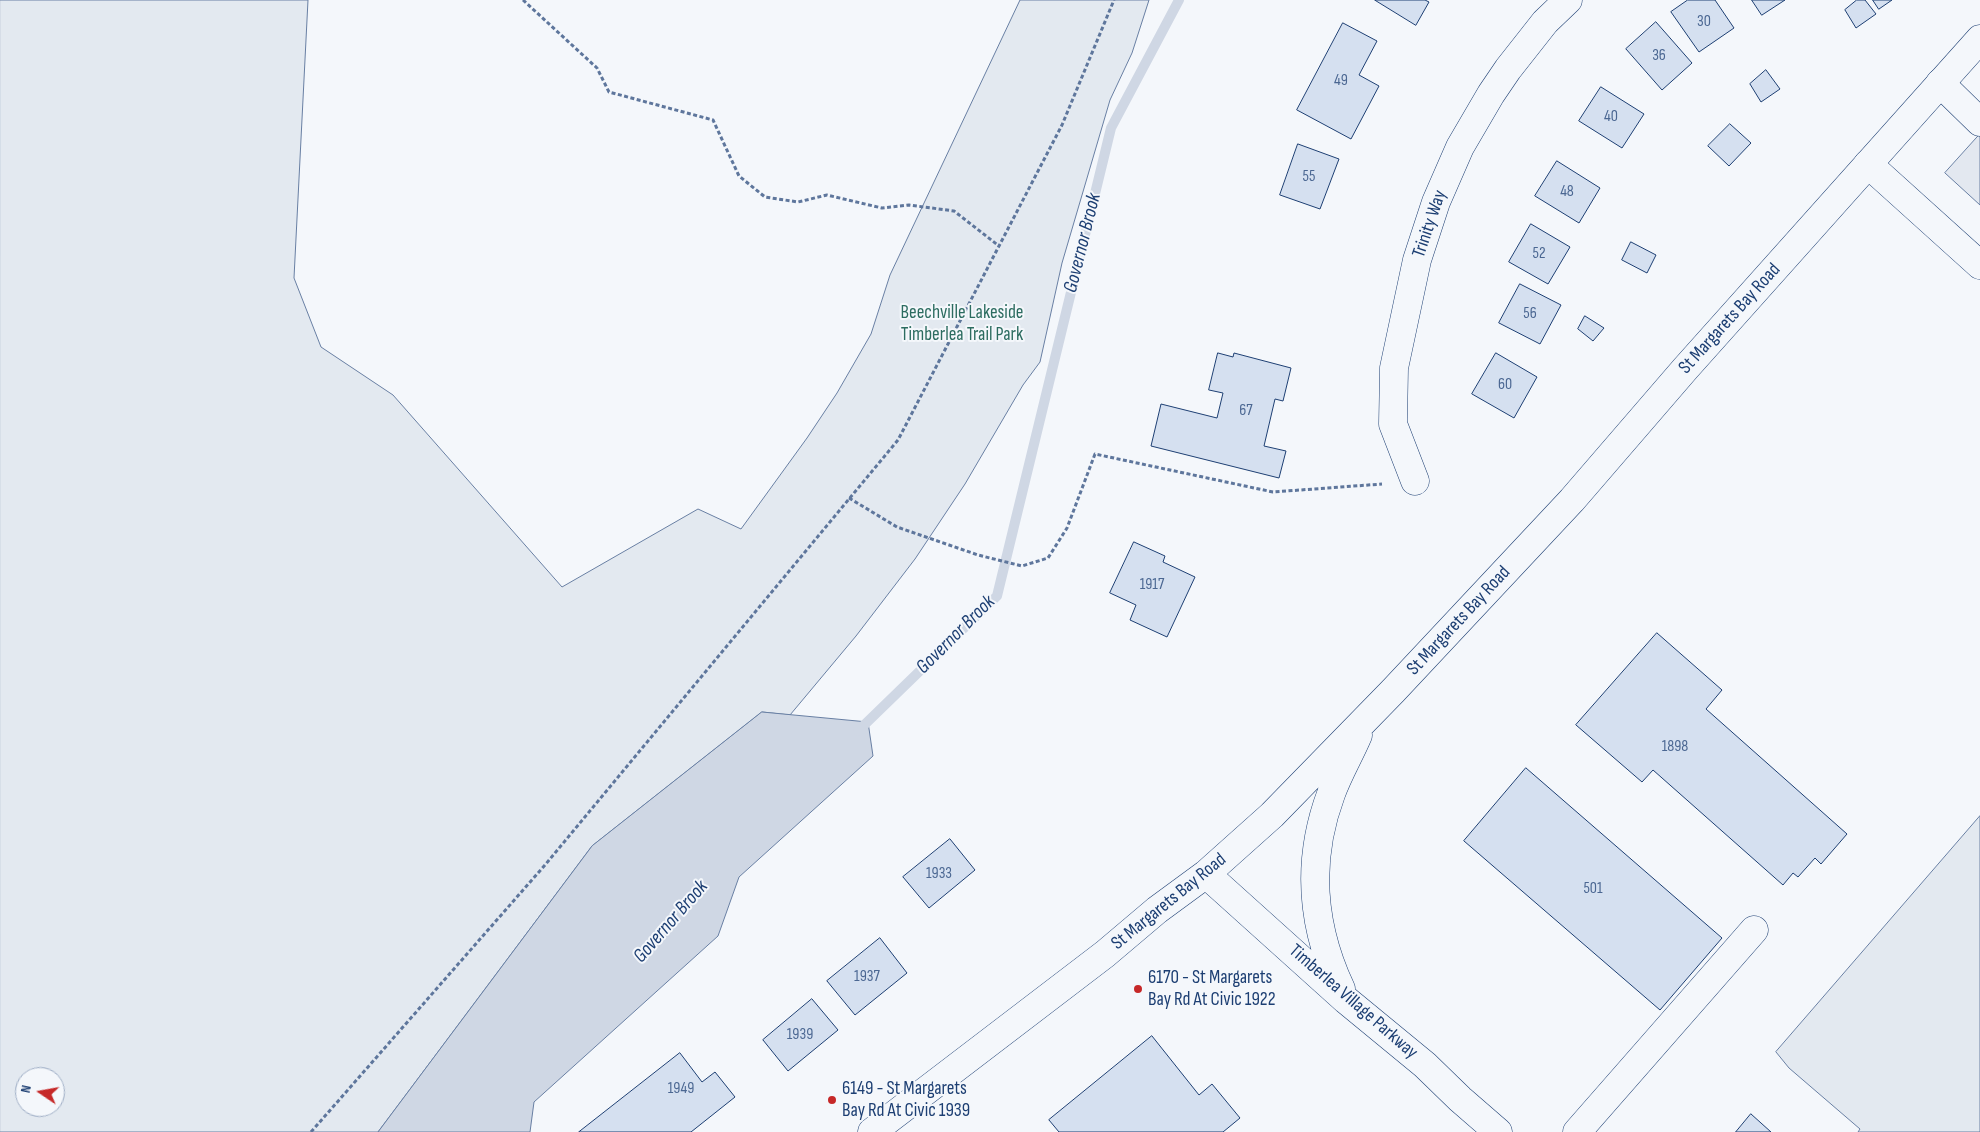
<!DOCTYPE html>
<style>
body{margin:0}
#map{position:relative;width:1980px;height:1132px;overflow:hidden;background:#f4f7fb;font-family:"Sofia Sans Condensed",sans-serif}
canvas{display:block}
.north{position:absolute;left:15px;top:1067px;width:50px;height:50px;box-sizing:border-box;background:#f4f7fb;border:1px solid #9eadc5;border-radius:50%;rotate:282deg;font-size:14px;font-weight:700;line-height:20px;text-align:center;color:#1d3f73}
.north::after{content:'';display:block;margin:auto;width:18px;height:22px;background:#c62828;clip-path:polygon(50% 0,100% 100%,50% 72%,0 100%)}
</style>
<div id="map">
<canvas width="1980" height="1132"></canvas>
<div class="north">N</div>
</div>
<script>
const context = document.querySelector('canvas').getContext('2d');
context.lineJoin = 'round';
function paint(path, color) { context.fillStyle = color; context.fill(path, 'evenodd'); }
function strokePath(path, color, width, dash) { context.strokeStyle = color; context.lineWidth = width; context.lineCap = dash ? 'butt' : 'round'; context.setLineDash(dash || []); context.stroke(path); }
function write(font, color, halo, rows, align = 'center') {
  context.font = font + ' "Sofia Sans Condensed",sans-serif'; context.lineWidth = 4; context.setLineDash([]); context.textBaseline = 'middle'; context.strokeStyle = halo; context.fillStyle = color; for (const [text, x, y, turn = 0] of rows) {
    context.save(); context.translate(x, y); context.rotate((+turn || 0) * Math.PI / 180); context.textAlign = isNaN(turn) ? turn : align; if (halo) context.strokeText(text, 0, 0); context.fillText(text, 0, 0); context.restore();
  }
}
const green = new Path2D(`
 M 0,0 L 308,0 L 294,278 L 321,347 L 393,395 L 562,587 L 698,509 L 741,529 L 807,438 L 837,393 L 871,334 L 890,275 L 1020,0 L 1149,0 L 1132,53 L 1110,100 L 1062,263 L 1040,362 L 1023,385 L 965,484 L 915,559 L 856,636 L 790,715 L 762,712 L 592,846 L 378,1132 L 0,1132 ZM 25,1077 L 55,1077 L 55,1107 L 25,1107 Z
 M 1980,816 L 1980,1132 L 1858,1132 L 1860,1129 L 1789,1068 L 1776,1052 Z`);
paint(green, '#e3e9f0');
strokePath(green, '#687fa3', 1);
const parking = new Path2D(`
 M 1980,134 L 1980,205 L 1945,173 Z`);
paint(parking, '#e3e8f0');
strokePath(parking, '#687fa3', 1);
const water = new Path2D(`
 M 762,712 L 868,722 L 873,756 L 739,877 L 718,936 L 534,1102 L 530,1132 L 378,1132 L 592,846 Z`);
paint(water, '#cfd7e4');
strokePath(water, '#687fa3', 1);
strokePath(new Path2D(`
 M 858,731 L 997,596 L 1111,128 L 1179,0`), '#cfd7e4', 10);
const building = new Path2D(`
 M 1375,0 L 1425,0 L 1429,2 L 1416,25 Z
 M 1688,0 L 1715,0 L 1734,28 L 1699,52 L 1671,12 Z
 M 1752,0 L 1785,0 L 1762,15 Z
 M 1857,0 L 1865,0 L 1876,14 L 1856,28 L 1845,10 Z
 M 1873,0 L 1892,0 L 1879,9 Z
 M 1656,22 L 1692,63 L 1662,90 L 1626,49 Z
 M 1343,23 L 1377,41 L 1359,75 L 1379,86 L 1351,139 L 1297,110 Z
 M 1766,70 L 1780,89 L 1761,102 L 1750,84 Z
 M 1601,87 L 1644,114 L 1622,148 L 1579,121 Z
 M 1730,124 L 1751,143 L 1729,166 L 1708,146 Z
 M 1298,144 L 1339,159 L 1320,209 L 1280,195 Z
 M 1557,161 L 1600,188 L 1579,223 L 1535,196 Z
 M 1531,224 L 1570,247 L 1548,284 L 1509,262 Z
 M 1631,242 L 1656,255 L 1647,273 L 1622,260 Z
 M 1520,284 L 1561,305 L 1540,344 L 1499,323 Z
 M 1585,316 L 1604,328 L 1593,341 L 1578,329 Z
 M 1218,353 L 1233,357 L 1234,353 L 1291,368 L 1283,401 L 1275,399 L 1264,446 L 1286,451 L 1279,478 L 1151,446 L 1161,404 L 1217,418 L 1223,393 L 1209,390 Z
 M 1496,353 L 1537,377 L 1514,418 L 1472,394 Z
 M 1134,542 L 1165,556 L 1163,562 L 1195,577 L 1167,637 L 1130,620 L 1136,605 L 1110,593 Z
 M 1657,633 L 1722,690 L 1706,709 L 1847,834 L 1821,864 L 1815,858 L 1798,877 L 1793,873 L 1783,885 L 1653,770 L 1642,782 L 1576,725 Z
 M 1526,768 L 1722,938 L 1660,1010 L 1464,841 Z
 M 950,839 L 975,870 L 929,908 L 903,877 Z
 M 880,938 L 907,973 L 855,1015 L 827,981 Z
 M 812,999 L 838,1030 L 788,1071 L 763,1040 Z
 M 1152,1036 L 1199,1095 L 1212,1084 L 1240,1118 L 1223,1132 L 1059,1132 L 1049,1120 Z
 M 680,1053 L 702,1082 L 715,1072 L 735,1097 L 691,1132 L 579,1132 Z
 M 1751,1114 L 1771,1132 L 1736,1132 Z`);
paint(building, '#d5e0f0');
strokePath(building, '#1d3f73', 1);
const minor = new Path2D(`
 M 1940,83 L 1980,122
 M 1868,164 L 1980,265
 M 1415,481 L 1393,424 L 1394,368 L 1417,260 L 1436,202 L 1460,147 L 1491,94 L 1508,69 L 1545,22 L 1568,0
 M 1577,1132 L 1754,930`);
const major = new Path2D(`
 M 1206,874 L 1346,1000 L 1425,1065 L 1460,1099 L 1498,1132
 M 1341,989 C 1311,925 1306,861 1331,794 C 1338,774 1350,754 1358,735
 M 872,1132 L 1105,954 L 1157,910 L 1206,874 L 1272,815 L 1393,691 L 1572,500 L 1685,369 L 1980,39`);
strokePath(minor, '#1d3f73', 29);
strokePath(major, '#1d3f73', 29);
strokePath(new Path2D(`
 M 523,0 L 597,68 L 609,92 L 713,120 L 739,176 L 765,197 L 798,202 L 827,195 L 882,208 L 909,205 L 954,211 L 999,246
 M 849,498 L 897,527 L 978,555 L 1022,566 L 1048,558 L 1067,528 L 1095,454 L 1273,492 L 1382,484
 M 311,1132 L 545,865 L 898,440 L 1062,125 L 1114,0`), '#5e769c', 3, [4, 2.5]);
strokePath(minor, '#f4f7fb', 28);
strokePath(major, '#f4f7fb', 28);
for (const [x, y, r, color] of [
 [1138,989,5,"#c62828"],
 [832,1100,5,"#c62828"]
]) { const dot = new Path2D(); dot.arc(x, y, r, 0, 2 * Math.PI); context.fillStyle = color; context.fill(dot); strokePath(dot, '#f4f7fb', 2); }
write('16px', '#4b6792', null, [
 ["30",1704,22],
 ["36",1659,56],
 ["49",1341,81],
 ["40",1611,117],
 ["55",1309,177],
 ["48",1567,192],
 ["52",1539,254],
 ["56",1530,314],
 ["60",1505,385],
 ["67",1246,411],
 ["1917",1152,585],
 ["1898",1675,747],
 ["1933",939,874],
 ["501",1593,889],
 ["1937",867,977],
 ["1939",800,1035],
 ["1949",681,1089]
]);
write('19px', '#1d3f73', '#f4f7fb', [
 ["Trinity Way",1430,224,-71],
 ["St Margarets Bay Road",1730,319,-48],
 ["St Margarets Bay Road",1459,621,-47],
 ["St Margarets Bay Road",1169,902,-39],
 ["Timberlea Village Parkway",1353,1002,41]
]);
write('19px', '#2c6c60', '#f4f7fb', [
 ["Beechville Lakeside",962,313],
 ["Timberlea Trail Park",962,335]
]);
write('19px', '#1d3f73', '#f4f7fb', [
 ["6170 - St Margarets",1148,978],
 ["Bay Rd At Civic 1922",1148,1000],
 ["6149 - St Margarets",842,1089],
 ["Bay Rd At Civic 1939",842,1111]
], 'left');
write('italic 20px', '#1d3f73', '#f4f7fb', [
 ["Governor Brook",1083,243,-76],
 ["Governor Brook",956,635,-45],
 ["Governor Brook",671,922,-49]
]);
</script>
